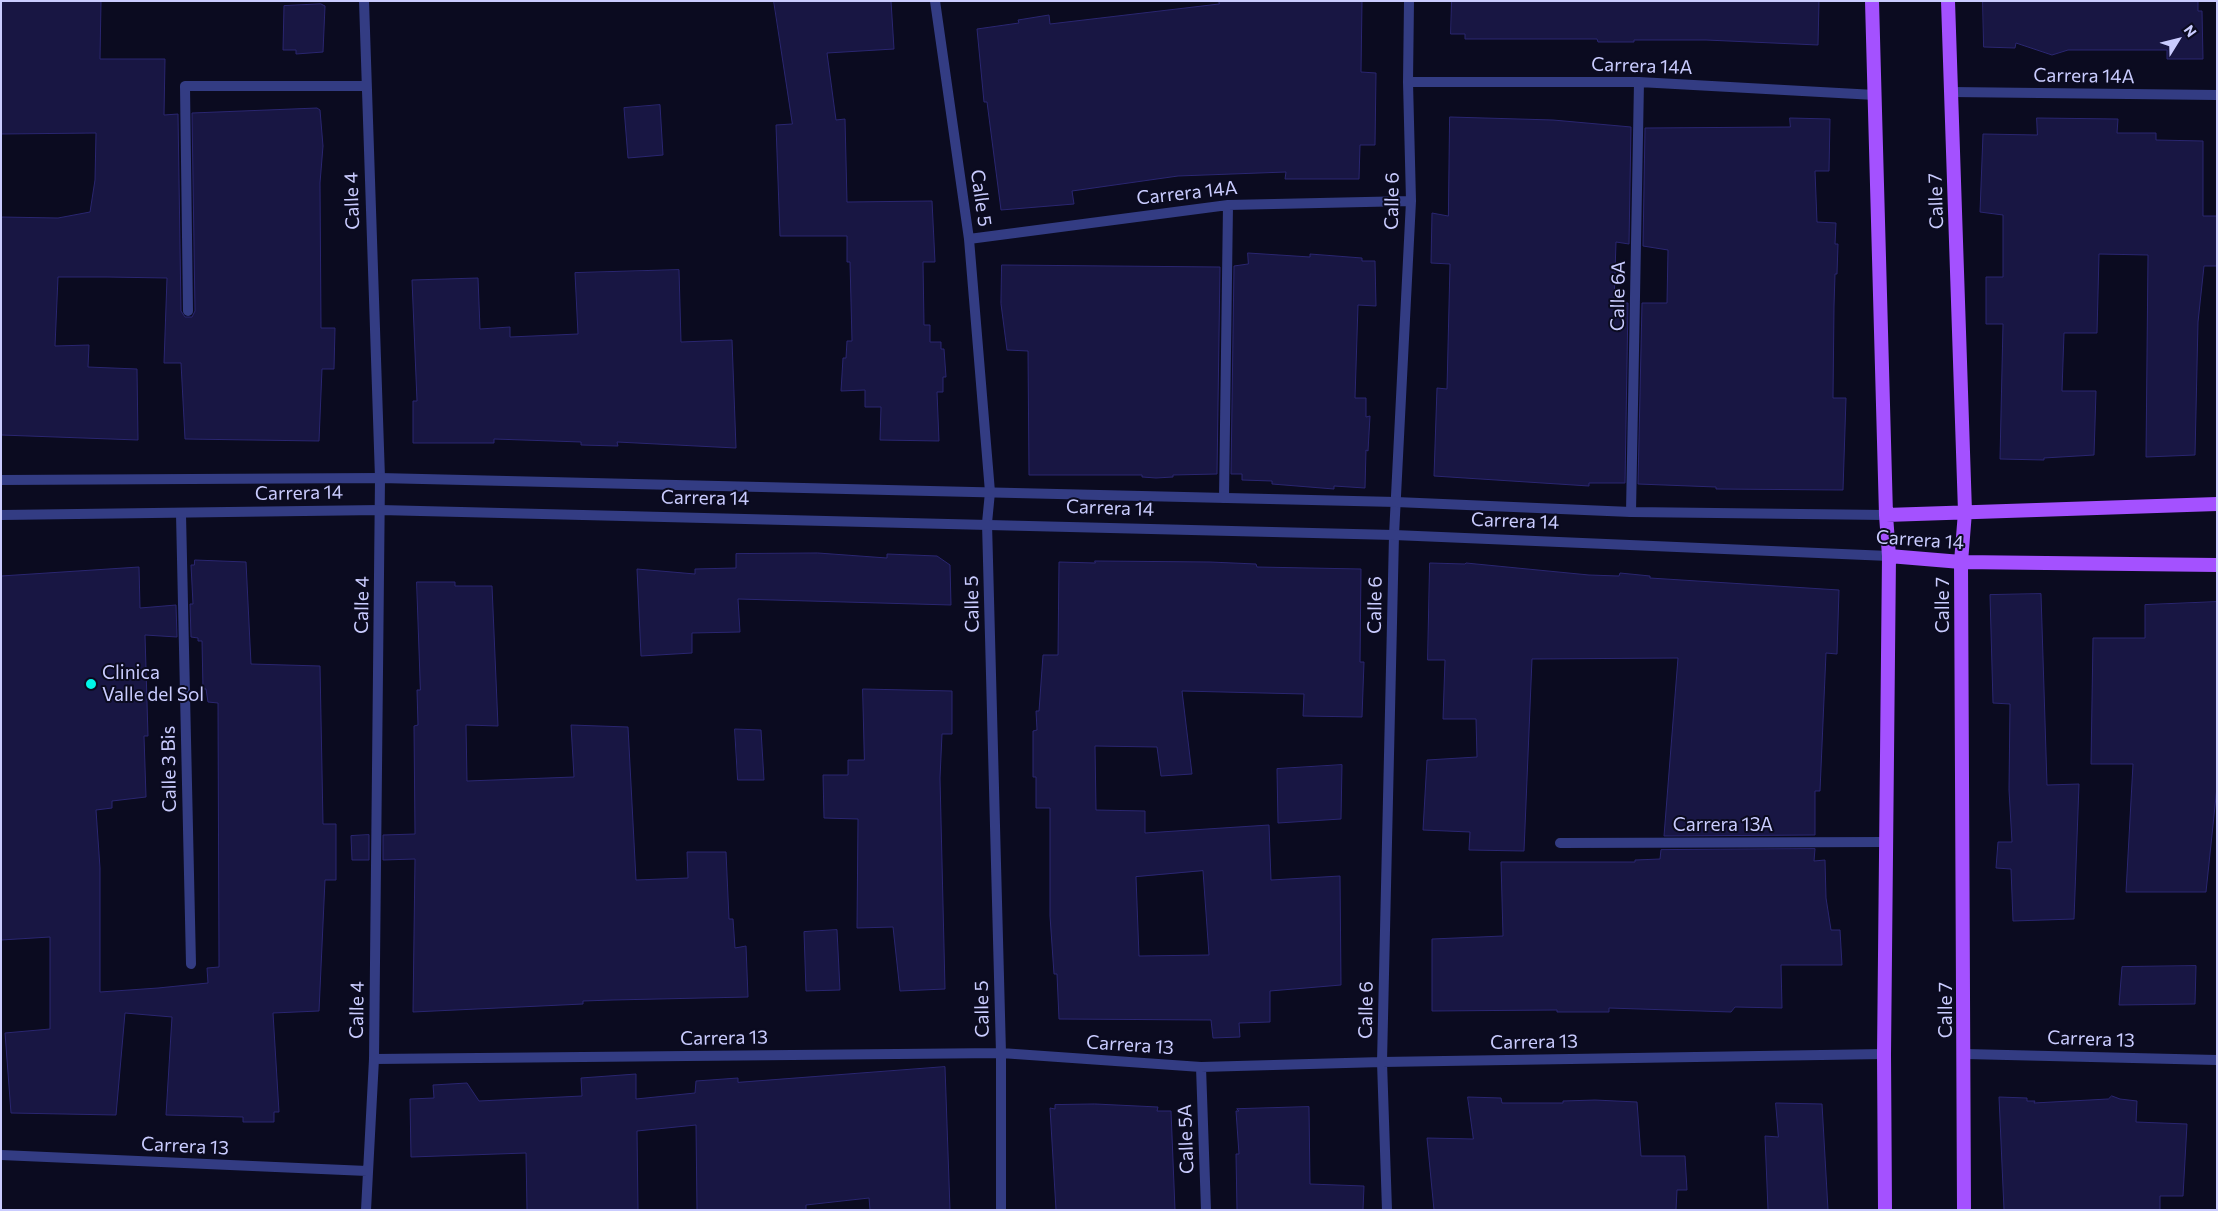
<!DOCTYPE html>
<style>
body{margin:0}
#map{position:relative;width:2218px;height:1211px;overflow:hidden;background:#0b0b20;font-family:Commissioner,sans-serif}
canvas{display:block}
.frame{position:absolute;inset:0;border:2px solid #caccff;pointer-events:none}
.north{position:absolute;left:2153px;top:15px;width:50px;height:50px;-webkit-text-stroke:4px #0b0b20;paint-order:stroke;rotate:54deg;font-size:14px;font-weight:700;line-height:20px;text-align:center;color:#caccff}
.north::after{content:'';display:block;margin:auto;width:18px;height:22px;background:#caccff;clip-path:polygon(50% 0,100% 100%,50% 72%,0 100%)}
</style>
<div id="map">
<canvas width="2218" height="1211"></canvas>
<div class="frame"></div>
<div class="north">N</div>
</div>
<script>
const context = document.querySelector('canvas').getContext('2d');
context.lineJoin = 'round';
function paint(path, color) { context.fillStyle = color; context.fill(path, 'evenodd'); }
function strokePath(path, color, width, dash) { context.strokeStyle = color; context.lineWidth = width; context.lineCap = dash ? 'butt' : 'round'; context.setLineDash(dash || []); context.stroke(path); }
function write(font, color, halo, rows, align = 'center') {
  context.font = font + ' Commissioner,sans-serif'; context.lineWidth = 4; context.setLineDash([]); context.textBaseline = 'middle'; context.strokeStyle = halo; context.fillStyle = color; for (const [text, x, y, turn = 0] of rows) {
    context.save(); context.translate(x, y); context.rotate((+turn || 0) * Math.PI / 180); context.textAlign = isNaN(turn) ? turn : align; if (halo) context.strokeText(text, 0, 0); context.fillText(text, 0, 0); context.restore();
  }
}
const building = new Path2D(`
 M 1,1 L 101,1 L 100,59 L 165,59 L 164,115 L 178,114 L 181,311 L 185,317 L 192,317 L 195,311 L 192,113 L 317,108 L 320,110 L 323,146 L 320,183 L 321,328 L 335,328 L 334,369 L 322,369 L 319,441 L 185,439 L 181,363 L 164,363 L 167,278 L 107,277 L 58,277 L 55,346 L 89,345 L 88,367 L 137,369 L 138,440 L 1,435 L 1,217 L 58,218 L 90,212 L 95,180 L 96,133 L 1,134 Z
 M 774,1 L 891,1 L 894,49 L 827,53 L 836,120 L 845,119 L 847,202 L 932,201 L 935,262 L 923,262 L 924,325 L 930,325 L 930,342 L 941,342 L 941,349 L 944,349 L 946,377 L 943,377 L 943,392 L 937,392 L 939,441 L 880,440 L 881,407 L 865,407 L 865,390 L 841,391 L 843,358 L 846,358 L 847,341 L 852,341 L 850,262 L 847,262 L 847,236 L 780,236 L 776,125 L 792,124 Z
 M 1219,1 L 1362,1 L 1361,72 L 1376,73 L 1375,145 L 1360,145 L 1359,179 L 1285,179 L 1286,172 L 1178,176 L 1072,191 L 1074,204 L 1001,210 L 987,102 L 984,102 L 977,29 L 1019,23 L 1018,20 L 1049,15 L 1050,24 L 1219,4 Z
 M 1452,1 L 1819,1 L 1818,45 L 1706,40 L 1634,40 L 1634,42 L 1598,42 L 1597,39 L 1465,39 L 1465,34 L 1451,34 Z
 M 1983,1 L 2198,1 L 2198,11 L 2202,11 L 2203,59 L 2167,59 L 2167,50 L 2068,50 L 2052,55 L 2016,43 L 2015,48 L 1984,47 Z
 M 321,4 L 325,6 L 323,52 L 296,54 L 296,50 L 283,50 L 284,6 Z
 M 660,105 L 663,155 L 628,158 L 624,108 Z
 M 1450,117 L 1553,120 L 1631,127 L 1629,244 L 1616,242 L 1614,303 L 1628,303 L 1625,483 L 1589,483 L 1589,486 L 1434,476 L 1437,388 L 1447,389 L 1450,264 L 1431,263 L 1432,213 L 1448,216 Z
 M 1790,118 L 1830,119 L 1829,171 L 1815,171 L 1817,222 L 1836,223 L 1835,244 L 1838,244 L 1837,274 L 1835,274 L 1834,306 L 1833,398 L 1846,398 L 1843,490 L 1716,489 L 1716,487 L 1638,484 L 1642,303 L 1667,303 L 1668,250 L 1643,246 L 1645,128 L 1790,127 Z
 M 2037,118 L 2118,119 L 2117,133 L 2156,133 L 2156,140 L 2203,141 L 2203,216 L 2217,216 L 2217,266 L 2204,266 L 2198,322 L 2195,455 L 2146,457 L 2148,255 L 2099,254 L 2097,333 L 2064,333 L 2062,391 L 2096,391 L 2094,455 L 2044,458 L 2044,460 L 2000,459 L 2003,324 L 1986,324 L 1986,277 L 2003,277 L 2003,215 L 1980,212 L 1983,134 L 2037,135 Z
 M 1248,253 L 1310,257 L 1310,254 L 1362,258 L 1362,261 L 1375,261 L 1376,306 L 1358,305 L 1355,398 L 1366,398 L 1366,417 L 1370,416 L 1368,451 L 1366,450 L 1365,488 L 1334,486 L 1334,489 L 1272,484 L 1272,481 L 1242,480 L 1242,474 L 1231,474 L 1234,266 L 1248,264 Z
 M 1002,265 L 1220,267 L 1217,474 L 1173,475 L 1173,477 L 1156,478 L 1142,477 L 1142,475 L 1029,475 L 1028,351 L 1007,350 L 1001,304 Z
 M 679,270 L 681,342 L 732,340 L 736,448 L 617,442 L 618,446 L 581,445 L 581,442 L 494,439 L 494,443 L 413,443 L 413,401 L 417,401 L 412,280 L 478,278 L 480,329 L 510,327 L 510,337 L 578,334 L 575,273 Z
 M 818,553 L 887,558 L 887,554 L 937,556 L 950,565 L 951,605 L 738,599 L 740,632 L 692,633 L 692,653 L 641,656 L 637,569 L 695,574 L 695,569 L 736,568 L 736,554 Z
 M 195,560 L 246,562 L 251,664 L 320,666 L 323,824 L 336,824 L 336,880 L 325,880 L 319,1011 L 273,1013 L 279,1112 L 274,1112 L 274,1122 L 243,1122 L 243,1117 L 166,1115 L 172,1017 L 125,1013 L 116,1115 L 11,1113 L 5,1033 L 50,1029 L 50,937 L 1,940 L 1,576 L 139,567 L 140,608 L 176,605 L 177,637 L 145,635 L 148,736 L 144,736 L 146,797 L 112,801 L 112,808 L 96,810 L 100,868 L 100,992 L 158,988 L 208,983 L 207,968 L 219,967 L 218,703 L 208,702 L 206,689 L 203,689 L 202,641 L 198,641 L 198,638 L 191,637 L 190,604 L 193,604 L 191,565 L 194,565 Z
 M 1095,561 L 1210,562 L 1256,564 L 1257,567 L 1361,569 L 1360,662 L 1364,662 L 1362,717 L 1303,716 L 1304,694 L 1182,691 L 1192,774 L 1161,776 L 1157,747 L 1095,746 L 1096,810 L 1145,811 L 1145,833 L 1269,825 L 1271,880 L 1340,876 L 1341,985 L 1270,991 L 1270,1022 L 1239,1023 L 1240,1037 L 1213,1038 L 1211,1020 L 1059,1019 L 1057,974 L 1054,974 L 1050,916 L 1050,808 L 1036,808 L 1036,777 L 1033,777 L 1033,731 L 1037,730 L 1036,711 L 1039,711 L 1043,655 L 1058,655 L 1059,562 L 1095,563 ZM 1203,871 L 1209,955 L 1139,956 L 1136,877 Z
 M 1430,563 L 1465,564 L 1466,563 L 1589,575 L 1619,576 L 1620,573 L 1650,576 L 1650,578 L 1839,590 L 1837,654 L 1826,653 L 1820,791 L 1815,791 L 1815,835 L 1664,836 L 1678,658 L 1532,659 L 1524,851 L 1469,850 L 1470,832 L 1423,830 L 1427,760 L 1477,757 L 1476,719 L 1443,719 L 1445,660 L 1428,660 Z
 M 417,582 L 455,582 L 455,586 L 492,586 L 498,726 L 466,725 L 467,781 L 574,777 L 571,725 L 628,727 L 636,880 L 688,878 L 687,852 L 726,852 L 729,919 L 733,919 L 735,948 L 746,946 L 748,997 L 613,1000 L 583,1001 L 583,1004 L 413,1012 L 415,859 L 383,860 L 383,835 L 415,834 L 414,726 L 418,725 L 417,690 L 420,690 Z
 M 2041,594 L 2047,785 L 2079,784 L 2074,919 L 2013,921 L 2011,869 L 1996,868 L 1998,842 L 2012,842 L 2009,790 L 2010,704 L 1993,703 L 1990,595 Z
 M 2217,602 L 2217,787 L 2206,892 L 2126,892 L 2133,764 L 2091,764 L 2093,638 L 2145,638 L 2145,605 Z
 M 863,689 L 952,691 L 952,734 L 942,734 L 940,778 L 945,989 L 900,991 L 893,927 L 857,928 L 858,819 L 824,818 L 823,775 L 848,775 L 848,760 L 864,760 Z
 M 735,729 L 761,730 L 764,780 L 738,780 Z
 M 1342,765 L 1341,819 L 1278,823 L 1277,769 Z
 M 369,835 L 369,860 L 352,860 L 351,836 Z
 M 1815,849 L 1814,861 L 1825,860 L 1826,898 L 1831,930 L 1840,930 L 1842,965 L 1781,965 L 1782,1008 L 1735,1007 L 1731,1012 L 1609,1008 L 1609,1012 L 1557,1012 L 1557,1010 L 1432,1011 L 1432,939 L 1503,936 L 1501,862 L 1635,862 L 1635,860 L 1660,859 L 1661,850 Z
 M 837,930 L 840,990 L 806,991 L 804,932 Z
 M 2196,966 L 2195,1004 L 2119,1005 L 2122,967 Z
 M 945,1067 L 950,1210 L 870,1210 L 869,1198 L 806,1205 L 806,1210 L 697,1210 L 696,1125 L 637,1131 L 638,1210 L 527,1210 L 526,1153 L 411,1157 L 410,1099 L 434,1098 L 433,1085 L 467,1083 L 479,1101 L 582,1096 L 581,1078 L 636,1074 L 636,1099 L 695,1093 L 696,1081 L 738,1078 L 738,1082 Z
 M 2112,1096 L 2120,1099 L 2137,1101 L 2136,1122 L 2187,1124 L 2183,1196 L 2160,1196 L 2160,1210 L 2004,1210 L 1999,1097 L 2027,1098 L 2027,1101 L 2035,1101 L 2034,1103 L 2108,1099 Z
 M 1468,1097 L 1501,1098 L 1502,1103 L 1563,1103 L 1563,1101 L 1595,1100 L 1637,1102 L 1641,1156 L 1685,1156 L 1687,1190 L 1677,1190 L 1676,1210 L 1434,1210 L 1427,1138 L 1473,1139 Z
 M 1776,1103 L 1822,1104 L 1828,1210 L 1768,1210 L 1765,1136 L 1778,1137 Z
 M 1095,1104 L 1158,1107 L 1157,1111 L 1171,1111 L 1175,1210 L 1056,1210 L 1050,1108 L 1055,1109 L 1055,1105 Z
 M 1309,1107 L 1310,1184 L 1364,1186 L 1363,1210 L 1237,1210 L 1236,1154 L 1239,1154 L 1236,1111 L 1239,1111 L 1237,1109 Z`);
paint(building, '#181643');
strokePath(building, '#2a2670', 1);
strokePath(new Path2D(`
 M 364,1 L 380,478 L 374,1059 L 366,1210
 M 935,1 L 969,239 L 990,492 L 987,523 L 1001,1053 L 1001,1210
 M 1408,82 L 1639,82 L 1875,95
 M 1951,92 L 2217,95
 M 969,239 L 1228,205 L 1411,201
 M 188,311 L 185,86 L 365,86
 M 1224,498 L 1228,205
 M 1631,512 L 1639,82
 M 181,514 L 191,964
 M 1560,843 L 1886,842
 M 1965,1054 L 2217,1060
 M 374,1059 L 1001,1053 L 1201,1067 L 1382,1062 L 1884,1054
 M 1201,1067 L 1206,1210
 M 1,1155 L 367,1171
 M 1387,1210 L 1382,1062 L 1394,535 L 1411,201 L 1408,82 L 1409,1`), '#333c83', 10);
strokePath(new Path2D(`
 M 1,480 L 380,478 L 1396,502 L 1631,512 L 1886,515
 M 1,515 L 380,510 L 1394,535 L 1889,556`), '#333c83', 10);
strokePath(new Path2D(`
 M 1872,1 L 1886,515 L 1889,556 L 1884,1054 L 1885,1210
 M 1948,1 L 1965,512 L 1961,562 L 1964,1210
 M 1886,515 L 2217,504
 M 1889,556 L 1961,562 L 2217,565`), '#a451ff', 14);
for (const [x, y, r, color] of [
 [91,684,6,"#00f5e9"]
]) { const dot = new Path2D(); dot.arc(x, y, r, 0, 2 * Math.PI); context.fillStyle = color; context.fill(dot); strokePath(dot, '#0b0b20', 2); }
write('19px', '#caccff', '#0b0b20', [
 ["Carrera 14A",1642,66,2],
 ["Carrera 14A",2084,76,1],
 ["Carrera 14A",1187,193,-6],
 ["Calle 5",981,198,82],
 ["Calle 4",352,201,-92],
 ["Calle 6",1392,201,-89],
 ["Calle 7",1936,201,-92],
 ["Calle 6A",1618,296,-89],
 ["Carrera 14",299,493,-1],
 ["Carrera 14",705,498,1],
 ["Carrera 14",1110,508,2],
 ["Carrera 14",1515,521,2],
 ["Carrera 14",1920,540,4],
 ["Calle 5",972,604,-91],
 ["Calle 4",362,605,-89],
 ["Calle 6",1375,605,-89],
 ["Calle 7",1943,605,-90],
 ["Calle 3 Bis",169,769,-91],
 ["Carrera 13A",1723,825],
 ["Calle 5",982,1009,-91],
 ["Calle 4",357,1010,-89],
 ["Calle 6",1366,1010,-89],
 ["Calle 7",1946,1010,-90],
 ["Carrera 13",724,1038,-1],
 ["Carrera 13",2091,1039,2],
 ["Carrera 13",1534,1042,-1],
 ["Carrera 13",1130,1045,4],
 ["Calle 5A",1186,1139,-92],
 ["Carrera 13",185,1146,3]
]);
write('19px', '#caccff', '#0b0b20', [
 ["Clinica",102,673],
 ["Valle del Sol",102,695]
], 'left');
</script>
